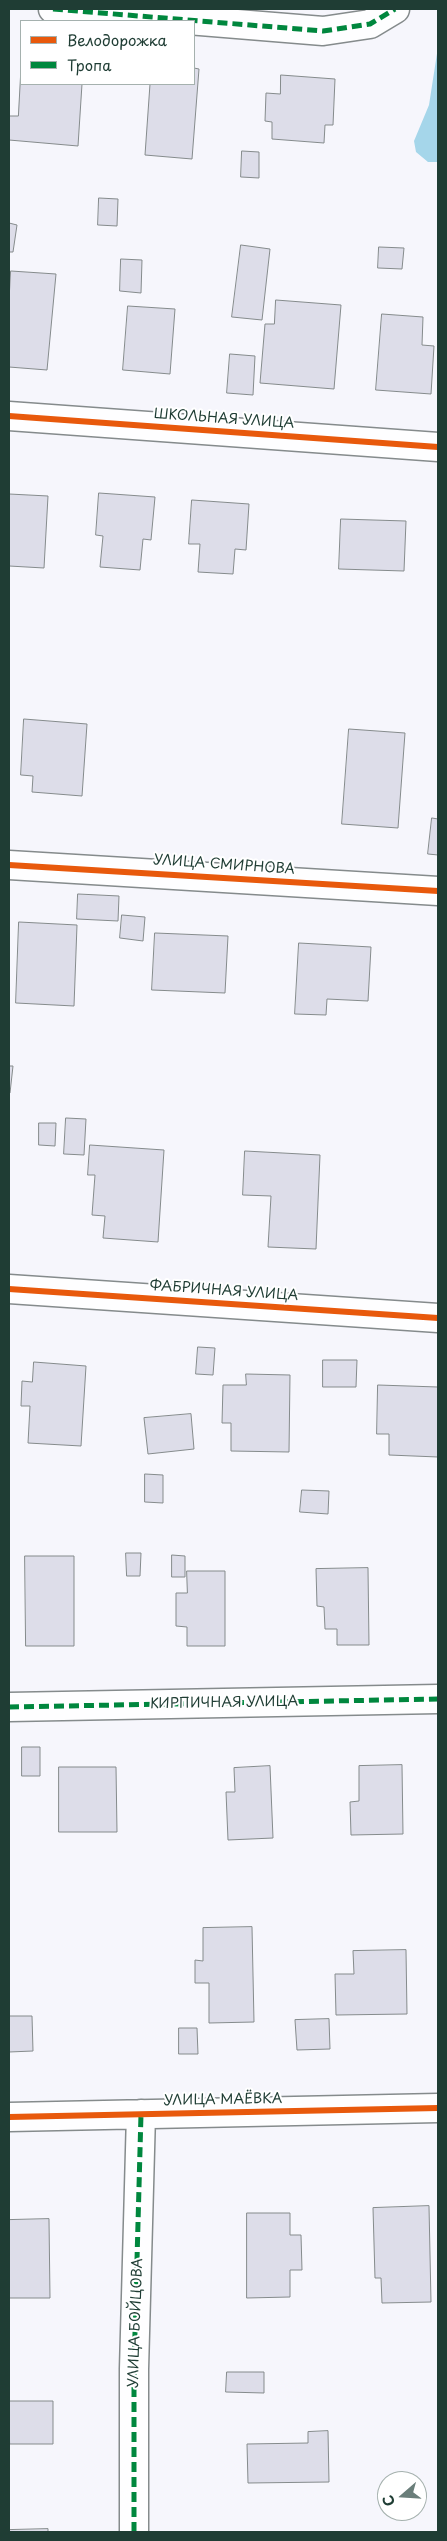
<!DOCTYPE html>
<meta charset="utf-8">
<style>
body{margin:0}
#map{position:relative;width:447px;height:2541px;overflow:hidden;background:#f6f6fc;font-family:"Playpen Sans",sans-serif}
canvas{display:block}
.frame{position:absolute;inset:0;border:10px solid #1f3d34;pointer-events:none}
.legend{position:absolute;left:20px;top:20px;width:175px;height:65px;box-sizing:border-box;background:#fff;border:1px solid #a5b1ae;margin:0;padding:6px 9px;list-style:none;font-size:15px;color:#1f3d34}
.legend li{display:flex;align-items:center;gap:10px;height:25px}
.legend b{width:25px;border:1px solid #a5b1ae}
.north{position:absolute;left:377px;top:2471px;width:50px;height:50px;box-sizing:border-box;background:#fff;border:1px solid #a5b1ae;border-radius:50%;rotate:251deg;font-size:14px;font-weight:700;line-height:20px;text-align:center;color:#1f3d34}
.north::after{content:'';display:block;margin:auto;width:18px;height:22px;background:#6a7e7a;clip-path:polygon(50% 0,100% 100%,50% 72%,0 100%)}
</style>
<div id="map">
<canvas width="447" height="2541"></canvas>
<div class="frame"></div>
<ul class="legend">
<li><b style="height:6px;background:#e8590c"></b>Велодорожка</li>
<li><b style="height:6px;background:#00873e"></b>Тропа</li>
</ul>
<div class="north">С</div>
</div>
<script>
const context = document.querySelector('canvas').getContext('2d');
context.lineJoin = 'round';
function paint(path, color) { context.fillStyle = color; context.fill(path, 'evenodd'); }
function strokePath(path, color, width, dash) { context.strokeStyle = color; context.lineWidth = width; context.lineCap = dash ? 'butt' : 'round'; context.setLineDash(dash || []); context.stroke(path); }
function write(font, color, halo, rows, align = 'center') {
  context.font = font + ' "Playpen Sans",sans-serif'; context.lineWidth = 4; context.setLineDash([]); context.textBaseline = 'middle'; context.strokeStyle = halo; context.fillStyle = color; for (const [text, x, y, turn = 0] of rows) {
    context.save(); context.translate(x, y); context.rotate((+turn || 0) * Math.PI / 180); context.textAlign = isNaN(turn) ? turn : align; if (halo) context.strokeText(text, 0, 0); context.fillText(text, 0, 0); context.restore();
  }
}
paint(new Path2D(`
 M 438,47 L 438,162 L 428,162 L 416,152 L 414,141 L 429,105 Z`), '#a5d6ea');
const building = new Path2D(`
 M 21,68 L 21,84 L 82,84 L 78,146 L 9,140 L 9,116 L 18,116 Z
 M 194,68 L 199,69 L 192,159 L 145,155 L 150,84 L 194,84 Z
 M 281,75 L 335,79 L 333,125 L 325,125 L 324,143 L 272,139 L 272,122 L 265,121 L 266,93 L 280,94 Z
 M 242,151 L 259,152 L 259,178 L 241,177 Z
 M 99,198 L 118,199 L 117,226 L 98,225 Z
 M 9,223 L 17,225 L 13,252 L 9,252 Z
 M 241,245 L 270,249 L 262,320 L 232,317 Z
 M 379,247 L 404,248 L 402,269 L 378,268 Z
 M 121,259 L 142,260 L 141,293 L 120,291 Z
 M 11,271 L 56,274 L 47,370 L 9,367 L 9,300 Z
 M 276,300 L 341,305 L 334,389 L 260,383 L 265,324 L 274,324 Z
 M 128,306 L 175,309 L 170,374 L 123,370 Z
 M 382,314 L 423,317 L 422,345 L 434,346 L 431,394 L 376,390 Z
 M 230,354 L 255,356 L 253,395 L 227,393 Z
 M 99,493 L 155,497 L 151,540 L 143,539 L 140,570 L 100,567 L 103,536 L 96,535 Z
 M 9,494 L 48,496 L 44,568 L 9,566 Z
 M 192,500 L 249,504 L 246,550 L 235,549 L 233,574 L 198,572 L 200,544 L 189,544 Z
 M 341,519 L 406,521 L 404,571 L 339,569 Z
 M 24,719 L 87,724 L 82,796 L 32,792 L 33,776 L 21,775 Z
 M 349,729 L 405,733 L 398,828 L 342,824 Z
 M 432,818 L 438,819 L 438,855 L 428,854 Z
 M 78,894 L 119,896 L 118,921 L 77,919 Z
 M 122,915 L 145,917 L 143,941 L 120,938 Z
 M 19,922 L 77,925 L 74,1006 L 16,1003 Z
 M 155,933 L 228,936 L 225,993 L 152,990 Z
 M 299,943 L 371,947 L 368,1001 L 327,999 L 326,1015 L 295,1014 Z
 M 9,1066 L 13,1066 L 10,1093 L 9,1093 Z
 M 66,1118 L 86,1119 L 84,1155 L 64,1154 Z
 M 39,1123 L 56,1123 L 55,1146 L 39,1145 Z
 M 90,1145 L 164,1150 L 158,1242 L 103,1238 L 105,1216 L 92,1215 L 95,1175 L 88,1175 Z
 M 245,1151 L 320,1155 L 316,1249 L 268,1247 L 271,1196 L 243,1195 Z
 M 198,1347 L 215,1348 L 213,1375 L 196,1374 Z
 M 323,1360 L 357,1360 L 356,1387 L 323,1387 Z
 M 34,1362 L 86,1366 L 81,1446 L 28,1443 L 30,1406 L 21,1406 L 22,1381 L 32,1382 Z
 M 246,1374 L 290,1375 L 289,1452 L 231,1451 L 231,1423 L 222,1423 L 223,1385 L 246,1385 Z
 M 378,1385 L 438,1387 L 438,1457 L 389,1455 L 389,1434 L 377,1434 Z
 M 191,1414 L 194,1449 L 148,1454 L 144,1418 Z
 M 145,1474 L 163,1475 L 163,1503 L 145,1502 Z
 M 302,1490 L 329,1491 L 328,1514 L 300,1512 Z
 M 126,1553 L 141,1553 L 140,1576 L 127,1576 Z
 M 172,1555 L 185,1556 L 185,1577 L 172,1577 Z
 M 25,1556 L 74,1556 L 74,1646 L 26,1646 Z
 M 368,1568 L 369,1645 L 337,1645 L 337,1629 L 325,1629 L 324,1607 L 317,1606 L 316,1569 Z
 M 187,1571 L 225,1571 L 225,1646 L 187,1646 L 187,1627 L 176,1626 L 176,1593 L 187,1593 Z
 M 22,1747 L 40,1747 L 40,1776 L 22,1776 Z
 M 402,1765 L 403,1834 L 351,1835 L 350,1802 L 359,1801 L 359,1766 Z
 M 270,1766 L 273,1838 L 228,1840 L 226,1792 L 235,1792 L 234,1768 Z
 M 59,1767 L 116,1767 L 117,1832 L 59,1832 Z
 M 252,1927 L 254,2022 L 209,2023 L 209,1983 L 195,1983 L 195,1960 L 203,1961 L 203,1928 Z
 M 406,1950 L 407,2014 L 336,2015 L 335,1974 L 354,1974 L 353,1951 Z
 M 9,2016 L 32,2016 L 33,2051 L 9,2052 Z
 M 329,2019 L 330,2049 L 297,2050 L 295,2020 Z
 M 179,2028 L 197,2028 L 198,2054 L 179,2054 Z
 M 429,2206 L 431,2302 L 382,2303 L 381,2278 L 375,2278 L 373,2208 Z
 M 247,2213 L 290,2213 L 290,2235 L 301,2235 L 302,2270 L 290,2270 L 290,2297 L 247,2298 Z
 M 49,2219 L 50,2298 L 9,2298 L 9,2220 Z
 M 227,2372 L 264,2372 L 264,2393 L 226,2392 Z
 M 9,2401 L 53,2401 L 53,2444 L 10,2444 Z
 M 328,2431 L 329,2482 L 248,2483 L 247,2444 L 308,2443 L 308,2432 Z
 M 48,2529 L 48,2532 L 9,2532 L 9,2530 Z`);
paint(building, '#dddde9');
strokePath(building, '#858b8c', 1);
const street = new Path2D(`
 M 53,9 L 323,31 L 370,24 L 395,9
 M 9,416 L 438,447
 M 9,865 L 438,891
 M 9,1289 L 438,1318
 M 9,1707 L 438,1699
 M 9,2117 L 438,2108
 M 134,2532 L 134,2369 L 141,2114`);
strokePath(street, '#858b8c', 31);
strokePath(street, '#fefeff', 28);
strokePath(new Path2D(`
 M 53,9 L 323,31 L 370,24 L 395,9
 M 9,1707 L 438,1699
 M 134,2532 L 134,2369 L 141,2114`), '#00873e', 5, [10, 5]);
strokePath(new Path2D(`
 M 9,416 L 438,447
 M 9,865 L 438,891
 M 9,1289 L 438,1318
 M 9,2117 L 438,2108`), '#e8590c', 6);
write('14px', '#1f3d34', '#fff', [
 ["ШКОЛЬНАЯ УЛИЦА",224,419,4],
 ["УЛИЦА СМИРНОВА",224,865,4],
 ["ФАБРИЧНАЯ УЛИЦА",224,1291,4],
 ["КИРПИЧНАЯ УЛИЦА",224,1703,-1],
 ["УЛИЦА МАЁВКА",223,2100,-1],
 ["УЛИЦА БОЙЦОВА",136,2323,-88]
]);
</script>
